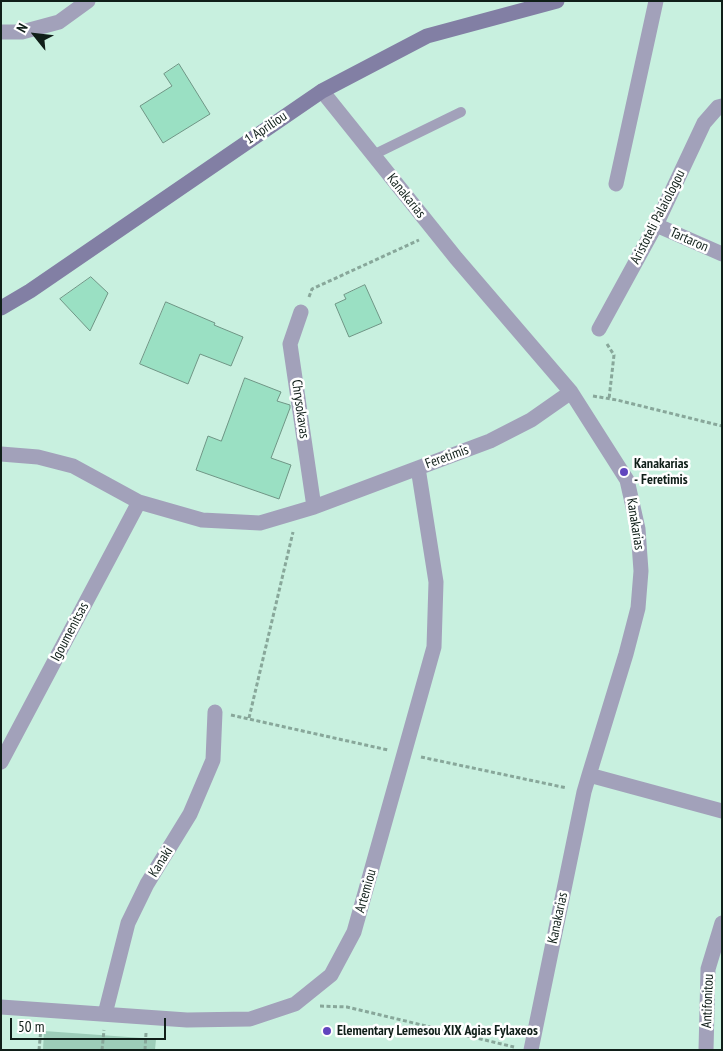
<!DOCTYPE html>
<style>
body{margin:0}
#map{position:relative;width:723px;height:1051px;overflow:hidden;background:#c8f0df;font-family:"PT Sans Narrow",sans-serif}
canvas{display:block}
.frame{position:absolute;inset:0;border:2px solid #101f19;pointer-events:none}
.north{position:absolute;left:10px;top:10px;width:50px;height:50px;-webkit-text-stroke:4px #fff;paint-order:stroke;rotate:299deg;font-size:14px;font-weight:700;line-height:20px;text-align:center;color:#101f19}
.north::after{content:'';display:block;margin:auto;width:18px;height:22px;background:#101f19;clip-path:polygon(50% 0,100% 100%,50% 72%,0 100%)}
.scale{position:absolute;left:10px;top:1018px;width:156px;height:22px;box-sizing:border-box;border:2px solid #101f19;border-top:0;padding-left:6px;font-size:15px;line-height:18px;white-space:nowrap;color:#101f19;-webkit-text-stroke:4px #fff;paint-order:stroke}
</style>
<div id="map">
<canvas width="723" height="1051"></canvas>
<div class="frame"></div>
<div class="north">N</div>
<div class="scale">50 m</div>
</div>
<script>
const context = document.querySelector('canvas').getContext('2d');
context.lineJoin = 'round';
function paint(path, color) { context.fillStyle = color; context.fill(path, 'evenodd'); }
function strokePath(path, color, width, dash) { context.strokeStyle = color; context.lineWidth = width; context.lineCap = dash ? 'butt' : 'round'; context.setLineDash(dash || []); context.stroke(path); }
function write(font, color, halo, rows, align = 'center') {
  context.font = font + ' "PT Sans Narrow",sans-serif'; context.lineWidth = 5; context.setLineDash([]); context.textBaseline = 'middle'; context.strokeStyle = halo; context.fillStyle = color; for (const [text, x, y, turn = 0] of rows) {
    context.save(); context.translate(x, y); context.rotate((+turn || 0) * Math.PI / 180); context.textAlign = isNaN(turn) ? turn : align; if (halo) context.strokeText(text, 0, 0); context.fillText(text, 0, 0); context.restore();
  }
}
paint(new Path2D(`
 M 44,1031 L 156,1039 L 155,1050 L 43,1050 Z`), '#9dcdb9');
const building = new Path2D(`
 M 179,64 L 210,114 L 163,143 L 140,106 L 172,86 L 164,74 Z
 M 91,277 L 108,293 L 90,331 L 60,299 Z
 M 365,285 L 382,323 L 349,337 L 335,304 L 346,299 L 344,295 Z
 M 166,302 L 215,323 L 214,325 L 243,337 L 231,366 L 200,354 L 188,384 L 140,364 Z
 M 245,378 L 281,392 L 277,401 L 290,405 L 290,408 L 271,458 L 291,465 L 279,499 L 196,470 L 208,436 L 221,441 Z`);
paint(building, '#9ae0c3');
strokePath(building, '#6f9585', 1);
strokePath(new Path2D(`
 M 309,297 L 312,289 L 419,240
 M 607,344 L 614,355 L 609,399
 M 593,396 L 617,400 L 722,426
 M 231,715 L 388,750
 M 249,718 L 293,532
 M 421,757 L 567,788
 M 320,1006 L 347,1007 L 514,1047
 M 39,1050 L 41,1028
 M 102,1050 L 104,1030
 M 145,1050 L 146,1033`), '#88a79a', 3, [4, 2.5]);
strokePath(new Path2D(`
 M 373,155 L 461,112`), '#a2a1ba', 10);
strokePath(new Path2D(`
 M 1,32 L 22,32 L 59,22 L 88,1
 M 322,91 L 456,258 L 571,392 L 627,480 L 638,529 L 641,571 L 638,608 L 626,654 L 589,775 L 584,792 L 531,1050
 M 616,184 L 656,1
 M 656,225 L 722,254
 M 301,312 L 290,344 L 314,507
 M 599,329 L 656,225 L 704,123 L 718,107 L 722,106
 M 1,454 L 38,457 L 73,466 L 139,502 L 202,520 L 260,523 L 314,507 L 490,441 L 531,420 L 571,392
 M 1,762 L 139,502
 M 589,775 L 722,811
 M 1,1007 L 187,1020 L 250,1019 L 295,1004 L 331,975 L 354,932 L 434,647 L 436,582 L 418,468
 M 105,1014 L 128,923 L 147,884 L 190,814 L 213,760 L 215,712
 M 706,1050 L 708,969 L 722,923`), '#a2a1ba', 15);
strokePath(new Path2D(`
 M 1,308 L 30,291 L 322,91 L 427,36 L 557,1`), '#827fa4', 15);
for (const [x, y, r, color] of [
 [624,472,5,"#6145be"],
 [327,1031,5,"#6145be"]
]) { const dot = new Path2D(); dot.arc(x, y, r, 0, 2 * Math.PI); context.fillStyle = color; context.fill(dot); strokePath(dot, '#fff', 2); }
write('14px', '#101f19', '#fff', [
 ["1 Apriliou",266,128,-34],
 ["Kanakarias",406,196,51],
 ["Aristoteli Palaiologou",658,217,-63],
 ["Tartaron",689,240,24],
 ["Chrysokavas",300,409,82],
 ["Feretimis",447,457,-20],
 ["Kanakarias",635,524,81],
 ["Igoumenitsas",70,632,-62],
 ["Kanaki",161,862,-58],
 ["Artemiou",366,891,-74],
 ["Kanakarias",558,918,-78],
 ["Antifonitou",708,1001,-88]
]);
write('bold 14px', '#101f19', '#fff', [
 ["Kanakarias",634,464],
 ["- Feretimis",634,480],
 ["Elementary Lemesou XIX Agias Fylaxeos",337,1031]
], 'left');
</script>
